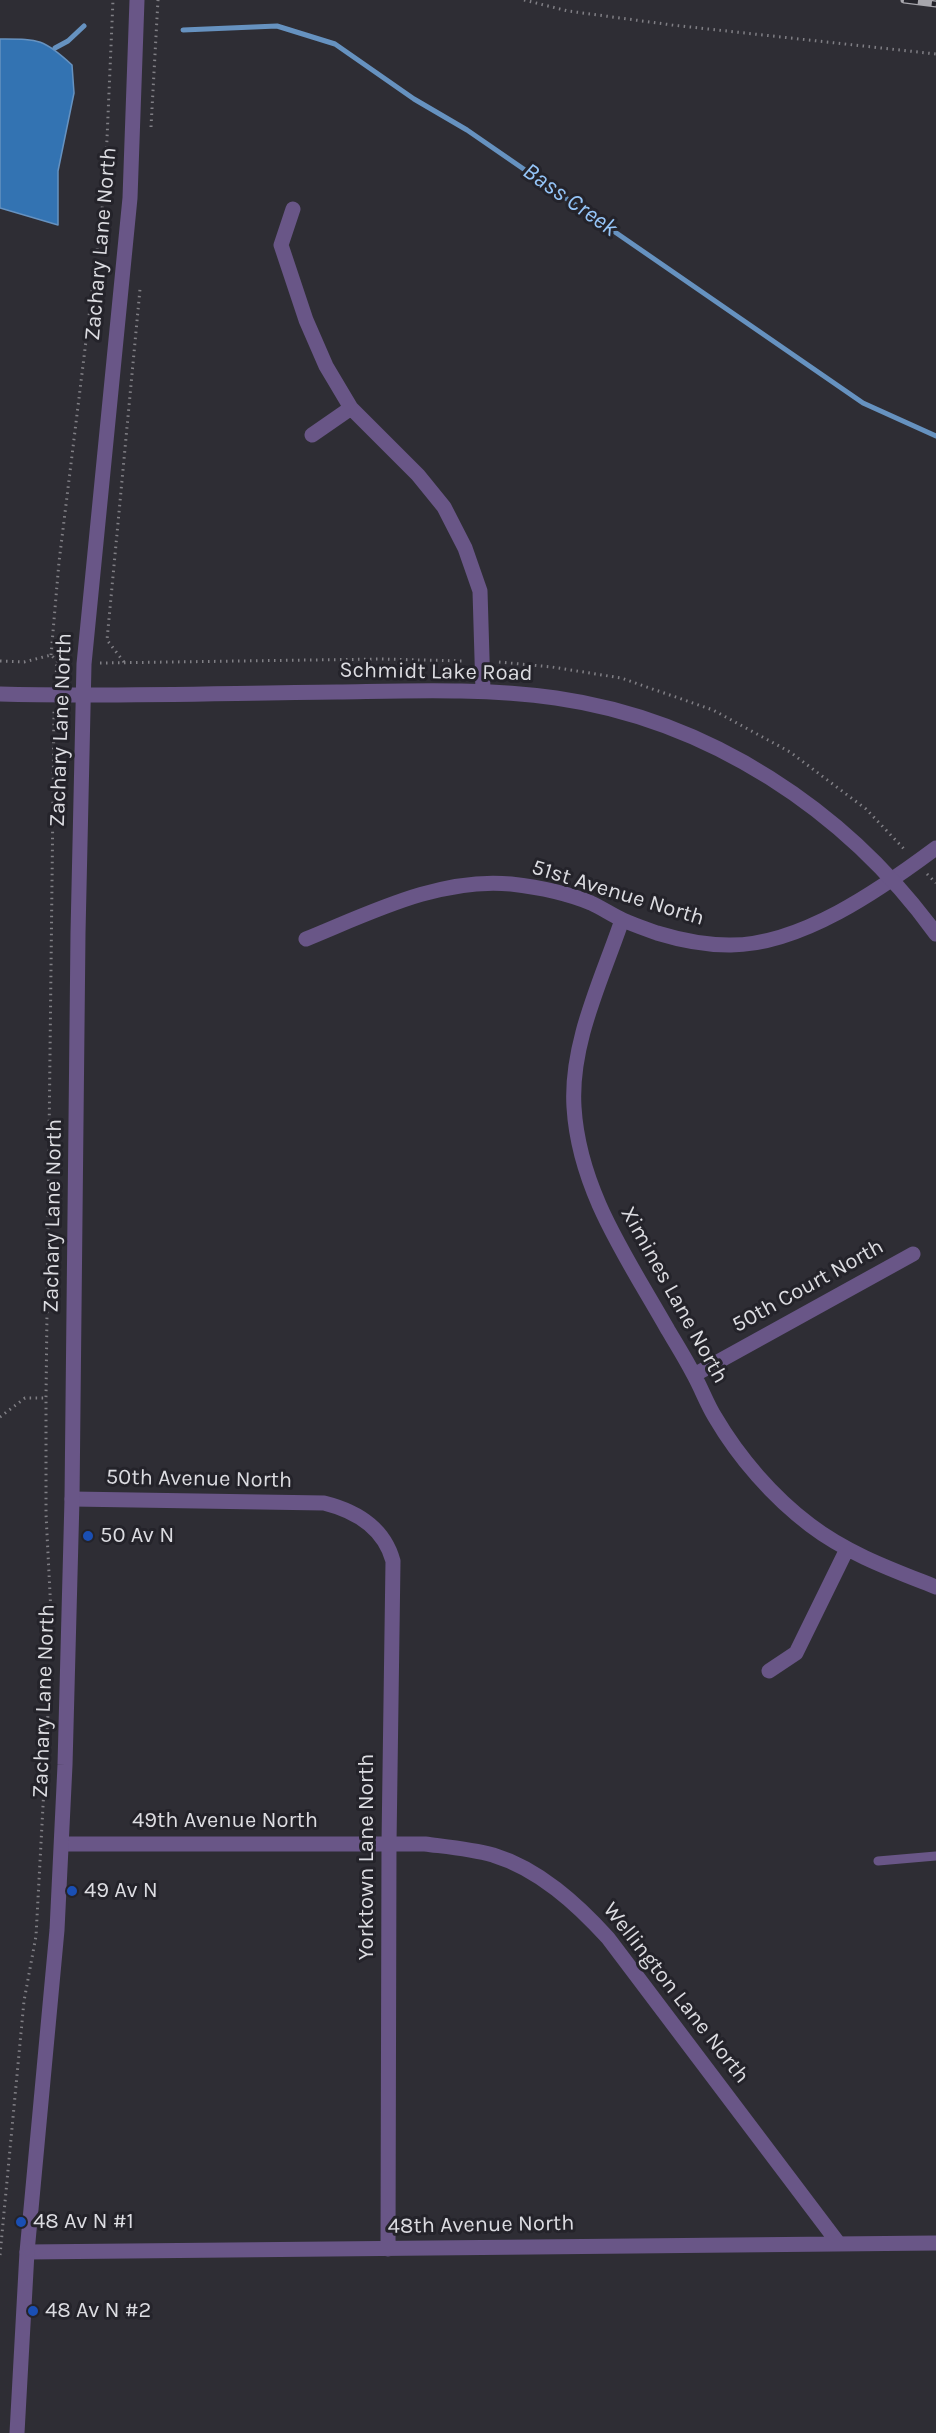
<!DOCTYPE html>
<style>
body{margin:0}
canvas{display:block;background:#2e2d34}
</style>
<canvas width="936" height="2433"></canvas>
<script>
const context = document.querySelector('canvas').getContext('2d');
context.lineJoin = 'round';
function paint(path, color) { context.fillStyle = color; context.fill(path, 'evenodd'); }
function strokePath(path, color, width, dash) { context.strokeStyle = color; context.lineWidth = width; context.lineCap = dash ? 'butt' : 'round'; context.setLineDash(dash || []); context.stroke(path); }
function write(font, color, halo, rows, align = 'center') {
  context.font = font + ' Karla,sans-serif'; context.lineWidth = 6; context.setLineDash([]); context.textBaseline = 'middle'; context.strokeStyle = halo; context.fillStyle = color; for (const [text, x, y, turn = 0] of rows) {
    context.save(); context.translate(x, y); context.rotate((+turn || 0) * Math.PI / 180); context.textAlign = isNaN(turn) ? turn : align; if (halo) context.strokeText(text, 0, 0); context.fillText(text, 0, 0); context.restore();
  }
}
const water = new Path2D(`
 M 0,39 C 38,39 43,38 72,65 L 74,93 L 58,171 L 58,225 L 0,208 Z`);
paint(water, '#3373b2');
strokePath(water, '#6692c0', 1.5);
strokePath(new Path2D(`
 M 183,30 L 277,26 L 335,44 L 414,99 L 467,130 L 863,403 L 936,436
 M 55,48 L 68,41 L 84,26`), '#6692c0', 5);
strokePath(new Path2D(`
 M 524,0 L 568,11 L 672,25 L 936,54
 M 151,127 L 158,0
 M 51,655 L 59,562 L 105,185 L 113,0
 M 0,661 L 24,662 L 51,655 L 57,661 L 70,662
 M 124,662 L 107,640 L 140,289
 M 499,662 L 552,667 L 621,678 L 713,710 L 790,752 L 866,809 L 906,851
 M 100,663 L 381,659 L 465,661
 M 56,678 L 57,661
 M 927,874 L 936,883
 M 0,1417 L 25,1398 L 46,1398
 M 51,1613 L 46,1514 L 46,1398 L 54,711
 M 0,2255 L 24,2001 L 36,1936 L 48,1713`), '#807f85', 3, [1.5, 4.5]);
strokePath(new Path2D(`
 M 878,1861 L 936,1856`), '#695687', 9);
strokePath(new Path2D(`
 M 293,209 L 281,245 L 306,320 L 326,366 L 351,408 L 418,475 L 444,507 L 465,548 L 480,591 L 483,691
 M 312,435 L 351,408
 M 622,920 C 602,979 570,1043 574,1107 C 579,1191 628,1259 668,1330 C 677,1345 687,1361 695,1377 C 702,1390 707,1404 715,1417 C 739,1458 773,1497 810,1525 C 848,1554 893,1570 936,1587
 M 306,939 C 370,913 440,877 511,884 C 537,887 567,893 591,903 C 602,908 612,915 623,920 C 634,925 646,929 657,933 C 680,940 704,945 729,945 C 800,946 881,889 936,848
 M 694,1375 L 913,1254
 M 72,1499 L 324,1503 C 356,1511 384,1528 393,1561 L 389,1843 L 388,2249
 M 769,1671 L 796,1653 L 847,1549
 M 62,1844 L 425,1844 C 448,1847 471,1849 493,1855 C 539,1869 577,1904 608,1938 L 839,2244
 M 27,2252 L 936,2243`), '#695687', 15);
strokePath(new Path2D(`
 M 0,694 C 112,697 225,693 337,692 C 410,691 483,688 556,698 C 709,720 846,810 936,934
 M 17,2433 L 27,2252 L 57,1930 L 65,1765 L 72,1499 L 78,933 L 84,664 L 130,198 L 137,0`), '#695687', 15);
const rail = new Path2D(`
 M 904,0 L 936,4`);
strokePath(rail, '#a7a6ac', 7);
strokePath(rail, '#24232a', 4.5, [14]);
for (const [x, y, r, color] of [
 [88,1536,6,"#1a4fb4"],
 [72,1891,6,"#1a4fb4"],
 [21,2222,6,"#1a4fb4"],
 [33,2311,6,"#1a4fb4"]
]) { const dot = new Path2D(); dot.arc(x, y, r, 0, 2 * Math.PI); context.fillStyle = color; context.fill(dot); strokePath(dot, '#24232a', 2); }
write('22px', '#dcdce1', '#24232a', [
 ["Zachary Lane North",101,244,-85],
 ["Schmidt Lake Road",436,672,1],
 ["Zachary Lane North",61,730,-88],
 ["51st Avenue North",618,893,17],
 ["Zachary Lane North",53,1216,-89],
 ["50th Court North",808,1286,-29],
 ["Ximines Lane North",674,1295,61],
 ["50th Avenue North",199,1479,1],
 ["Zachary Lane North",44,1701,-88],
 ["49th Avenue North",225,1821],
 ["Yorktown Lane North",367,1857,-90],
 ["Wellington Lane North",676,1993,52],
 ["48th Avenue North",481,2225,-1]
]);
write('22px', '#dcdce1', '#24232a', [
 ["50 Av N",100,1536],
 ["49 Av N",84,1891],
 ["48 Av N #1",33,2222],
 ["48 Av N #2",45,2311]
], 'left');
write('italic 24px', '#95c5f8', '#24232a', [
 ["Bass Creek",570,200,35]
]);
</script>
